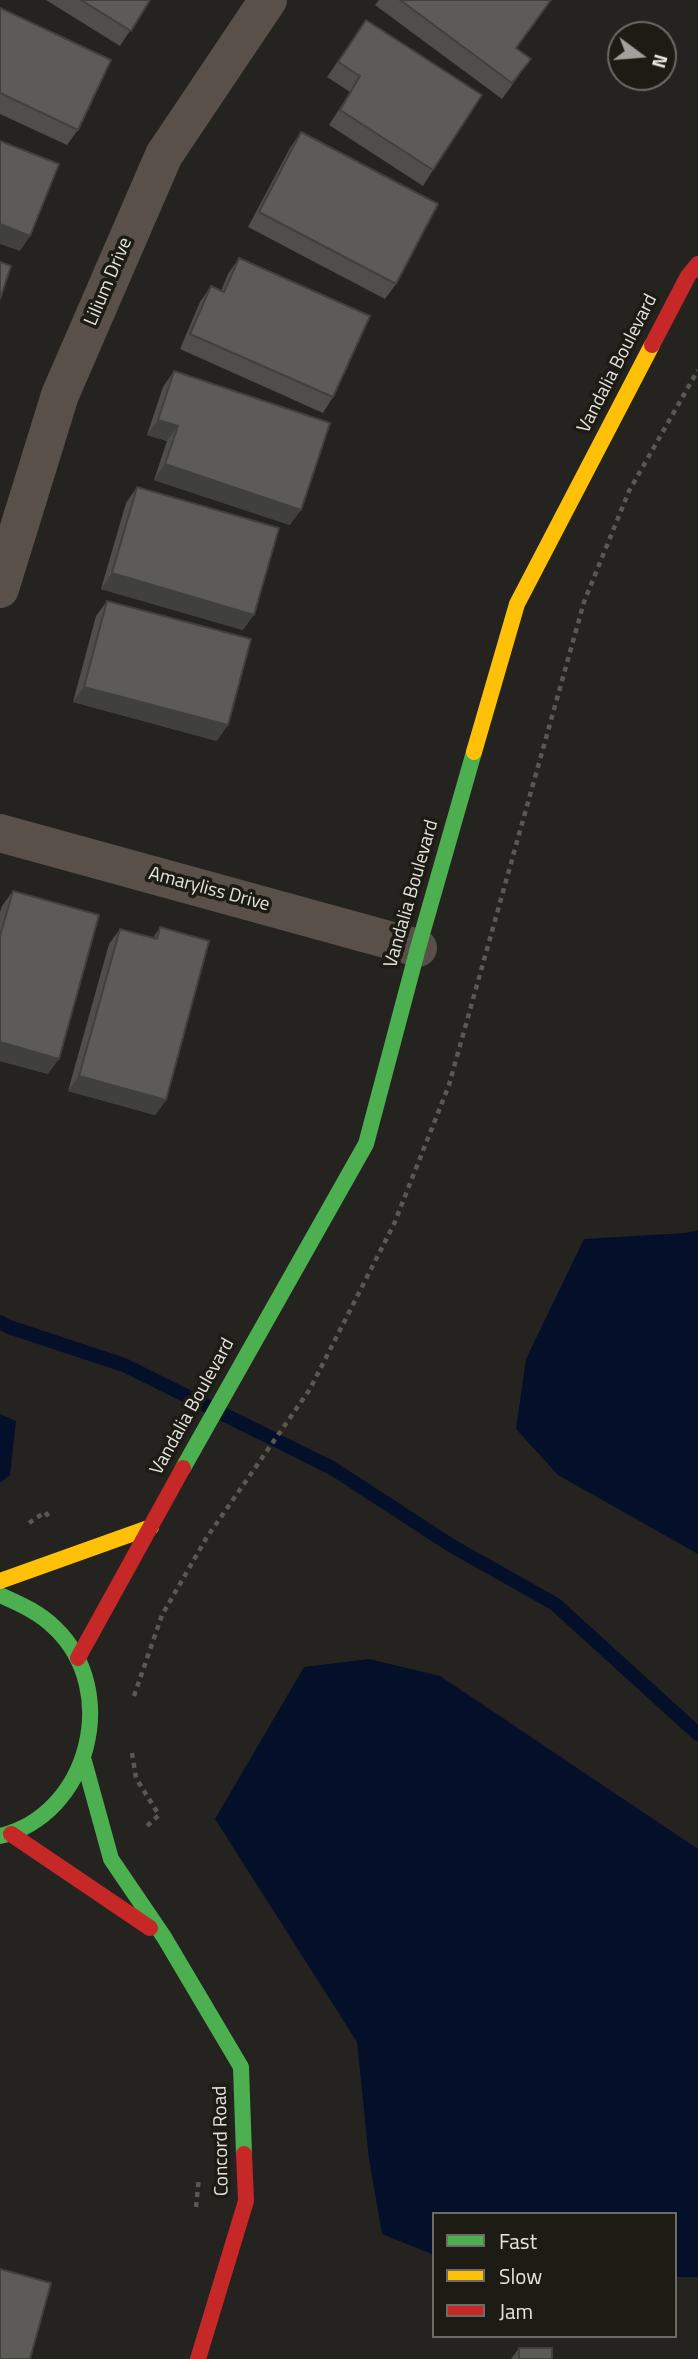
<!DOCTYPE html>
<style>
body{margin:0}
#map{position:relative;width:698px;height:2359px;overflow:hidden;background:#24231f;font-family:"Titillium Web",sans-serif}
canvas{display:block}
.legend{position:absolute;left:432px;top:2212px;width:245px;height:126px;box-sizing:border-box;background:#1c1b14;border:2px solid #6c6b65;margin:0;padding:9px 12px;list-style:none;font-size:21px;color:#e5e4df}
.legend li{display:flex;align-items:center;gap:14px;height:35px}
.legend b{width:35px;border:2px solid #6c6b65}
.north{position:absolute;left:607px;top:21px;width:70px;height:70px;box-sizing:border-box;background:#1c1b14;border:2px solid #6c6b65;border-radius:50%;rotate:106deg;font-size:19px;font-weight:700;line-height:28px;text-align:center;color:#e5e4df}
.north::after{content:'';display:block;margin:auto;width:24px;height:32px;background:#a1a09c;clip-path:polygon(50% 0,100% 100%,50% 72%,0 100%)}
</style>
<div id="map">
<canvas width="698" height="2359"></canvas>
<ul class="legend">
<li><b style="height:9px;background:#4caf50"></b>Fast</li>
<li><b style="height:9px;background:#ffc107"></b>Slow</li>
<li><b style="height:9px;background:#c62828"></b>Jam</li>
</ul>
<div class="north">N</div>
</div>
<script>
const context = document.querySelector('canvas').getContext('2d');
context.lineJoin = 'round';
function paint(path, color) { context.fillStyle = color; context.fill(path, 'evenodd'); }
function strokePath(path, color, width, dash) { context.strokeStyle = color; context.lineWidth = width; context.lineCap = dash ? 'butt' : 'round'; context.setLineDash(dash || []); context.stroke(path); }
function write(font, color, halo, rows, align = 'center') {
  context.font = font + ' "Titillium Web",sans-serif'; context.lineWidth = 7; context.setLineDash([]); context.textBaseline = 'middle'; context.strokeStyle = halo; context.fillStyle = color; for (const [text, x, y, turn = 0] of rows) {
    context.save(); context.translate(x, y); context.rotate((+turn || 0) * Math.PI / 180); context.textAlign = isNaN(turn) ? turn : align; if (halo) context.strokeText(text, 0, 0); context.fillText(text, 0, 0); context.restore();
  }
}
paint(new Path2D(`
 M 698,1230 L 698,1554 L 558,1475 L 516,1429 L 526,1359 L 584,1239 L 685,1233 Z
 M 0,1414 L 16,1421 L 10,1475 L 0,1483 Z
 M 369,1659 L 440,1676 L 698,1849 L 698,2277 L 675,2277 L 675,2214 L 434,2214 L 434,2255 L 382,2234 L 369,2159 L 357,2042 L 215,1819 L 304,1667 Z`), '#041029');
strokePath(new Path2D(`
 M 0,1322 L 9,1327 L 124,1365 L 332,1468 L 452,1546 L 555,1604 L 698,1734`), '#041029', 14);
strokePath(new Path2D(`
 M 29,1523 L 45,1512 L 49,1517
 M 134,1696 L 162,1615 L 207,1537 L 310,1389 L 394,1224 L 449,1085 L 584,602 L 629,491 L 698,370
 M 132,1753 L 136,1778 L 159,1815 L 147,1826
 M 196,2207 L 199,2177`), '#5d5751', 4.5, [5, 5]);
strokePath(new Path2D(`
 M 0,589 L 60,395 L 164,155 L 268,0
 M 0,833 L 418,948`), '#59504a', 38);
strokePath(new Path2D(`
 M 183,1468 L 366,1144 L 418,948 L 474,752
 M 0,1595 C 20,1604 39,1612 55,1628 C 121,1691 89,1815 0,1836
 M 84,1761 L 111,1859 L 164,1937 L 241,2067 L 244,2154`), '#4caf50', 16);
strokePath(new Path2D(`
 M 474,752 L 517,604 L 652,345
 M 0,1581 L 151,1527`), '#ffc107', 16);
strokePath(new Path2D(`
 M 652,345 L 688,276 L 698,264
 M 78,1658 L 183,1468
 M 11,1834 L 150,1928
 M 198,2359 L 246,2201 L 244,2154`), '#c62828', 16);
paint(new Path2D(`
 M 46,0 L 150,0 L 120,46 Z
 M 379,0 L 551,0 L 516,48 L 531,59 L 502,99 L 375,5 Z
 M 0,8 L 78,130 L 67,145 L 0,114 Z
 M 366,20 L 433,170 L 423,186 L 329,125 L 350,92 L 327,77 Z
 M 301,132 L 396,284 L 385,299 L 248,227 L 290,148 Z
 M 239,258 L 333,397 L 323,413 L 180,349 L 200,302 L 211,286 L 221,291 L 228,274 Z
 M 174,371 L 290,525 L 154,480 L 167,441 L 147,435 L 163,387 Z
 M 137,487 L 243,630 L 101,589 L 126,503 Z
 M 107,601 L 217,741 L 73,702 L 96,616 Z
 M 13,891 L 48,1074 L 0,1061 L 0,912 L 2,906 Z
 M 160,927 L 166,1100 L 155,1115 L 68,1091 L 109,944 L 120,929 L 153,938 Z
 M 519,2348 L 552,2359 L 511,2359 Z`), '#4f4e4b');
paint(new Path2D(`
 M 0,224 L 30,236 L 20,251 L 0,244 Z
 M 158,420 L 178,426 L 167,441 L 147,435 Z
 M 165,464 L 301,510 L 290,525 L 154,480 Z
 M 112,573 L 254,615 L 243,630 L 101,589 Z
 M 84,687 L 228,725 L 217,741 L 73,702 Z
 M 0,1042 L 59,1059 L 48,1074 L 0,1061 Z
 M 79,1076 L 166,1100 L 155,1115 L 68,1091 Z`), '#40403d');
const building = new Path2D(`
 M 81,0 L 150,0 L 131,31 Z
 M 400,0 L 551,0 L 516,48 L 531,59 L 512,83 Z
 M 0,8 L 111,60 L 78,130 L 0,93 Z
 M 366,20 L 482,95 L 433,170 L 340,110 L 360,76 L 338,62 Z
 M 301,132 L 438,204 L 396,284 L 259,212 Z
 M 0,141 L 59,164 L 30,236 L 0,224 Z
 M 239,258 L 370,316 L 333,397 L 190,334 L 211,286 L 224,292 Z
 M 0,262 L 11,266 L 0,299 Z
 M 174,371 L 330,423 L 301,510 L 165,464 L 178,426 L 158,420 Z
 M 137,487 L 279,528 L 254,615 L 112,573 Z
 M 107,601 L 251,639 L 228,725 L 84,687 Z
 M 13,891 L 99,915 L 59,1059 L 0,1042 L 0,936 Z
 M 160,927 L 209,941 L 166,1100 L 79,1076 L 120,929 L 157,939 Z
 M 0,2269 L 51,2283 L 30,2359 L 0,2359 Z
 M 519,2348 L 552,2348 L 552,2359 L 519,2359 Z`);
paint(building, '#5c5b57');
strokePath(building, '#40403d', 2);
write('19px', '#e5e4df', '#1c1b14', [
 ["Lilium Drive",109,282,-67],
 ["Vandalia Boulevard",618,364,-63],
 ["Amaryliss Drive",209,890,15],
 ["Vandalia Boulevard",412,894,-74],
 ["Vandalia Boulevard",193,1407,-61],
 ["Concord Road",222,2141,-91]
]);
</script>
